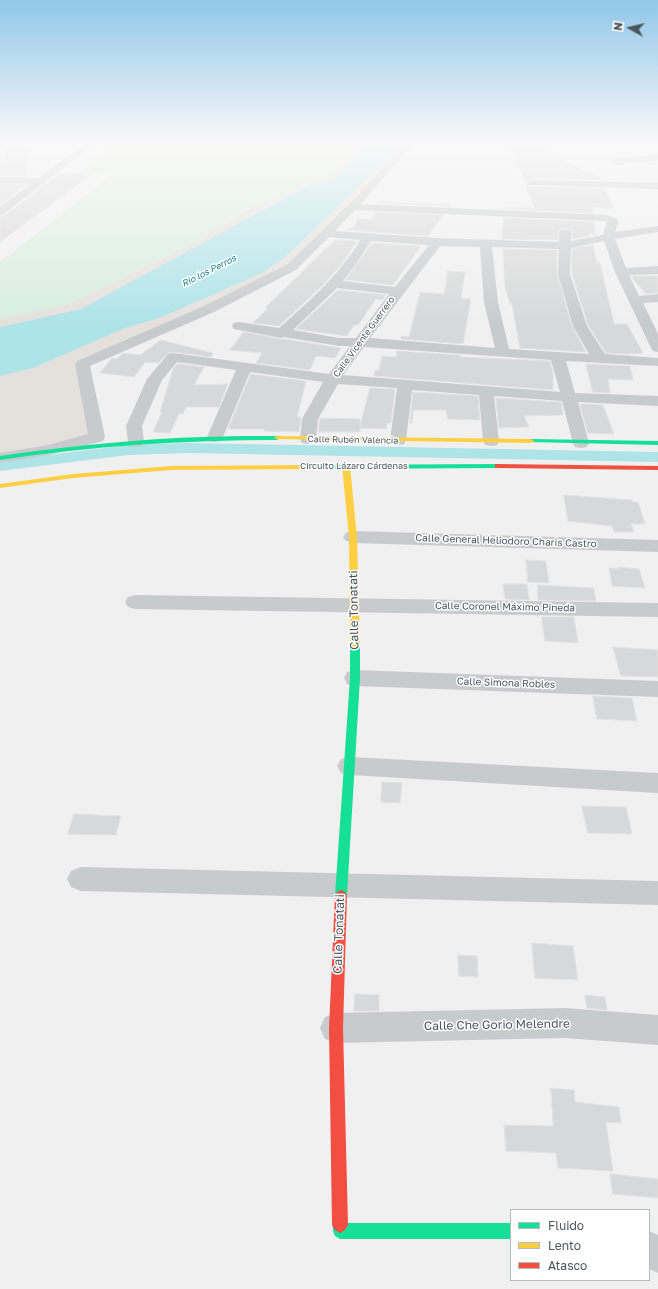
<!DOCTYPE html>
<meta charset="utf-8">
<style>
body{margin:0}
#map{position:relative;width:658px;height:1289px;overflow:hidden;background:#f1f0f0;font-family:"Golos Text",sans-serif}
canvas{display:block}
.legend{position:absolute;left:510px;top:1209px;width:140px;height:72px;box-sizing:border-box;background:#fff;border:1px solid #b6bbbd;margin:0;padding:5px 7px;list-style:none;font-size:12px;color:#49555b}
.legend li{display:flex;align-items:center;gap:8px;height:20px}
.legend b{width:20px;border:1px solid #b6bbbd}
.north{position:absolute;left:610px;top:8px;width:40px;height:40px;-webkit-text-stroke:3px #fff;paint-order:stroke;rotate:278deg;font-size:11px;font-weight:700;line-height:16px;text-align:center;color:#49555b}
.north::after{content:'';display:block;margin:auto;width:14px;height:18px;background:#49555b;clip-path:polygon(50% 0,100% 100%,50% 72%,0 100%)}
</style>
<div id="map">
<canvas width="658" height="1289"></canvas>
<ul class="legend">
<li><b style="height:5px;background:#16e098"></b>Fluido</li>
<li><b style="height:5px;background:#ffcf43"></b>Lento</li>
<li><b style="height:5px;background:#f24e42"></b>Atasco</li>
</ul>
<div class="north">N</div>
</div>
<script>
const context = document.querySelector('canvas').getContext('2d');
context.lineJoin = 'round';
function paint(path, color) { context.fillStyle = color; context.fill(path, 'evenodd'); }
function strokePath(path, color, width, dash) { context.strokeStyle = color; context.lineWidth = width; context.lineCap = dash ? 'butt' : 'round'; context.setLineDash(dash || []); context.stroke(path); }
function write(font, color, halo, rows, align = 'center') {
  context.font = font + ' "Golos Text",sans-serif'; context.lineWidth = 3; context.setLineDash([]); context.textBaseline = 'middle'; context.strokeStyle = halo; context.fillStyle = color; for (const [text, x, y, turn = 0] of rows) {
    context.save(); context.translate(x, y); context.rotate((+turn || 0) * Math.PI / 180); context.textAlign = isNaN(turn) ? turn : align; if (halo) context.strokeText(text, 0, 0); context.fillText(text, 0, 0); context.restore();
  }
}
paint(new Path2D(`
 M 116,144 L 364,144 L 326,178 L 253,206 L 199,240 L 69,304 L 0,319 L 0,262 L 112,175 L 81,172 Z`), '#d7eedd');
paint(new Path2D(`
 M 364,144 L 409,144 L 292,267 L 82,364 L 97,437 L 0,458 L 0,319 L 69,304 L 199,240 L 253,206 L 326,178 Z`), '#e4e1dd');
paint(new Path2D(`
 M 369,144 L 403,144 L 285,257 L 260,274 L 159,318 L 125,328 L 33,368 L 0,376 L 0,327 L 81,309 L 308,186 L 329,181 L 338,175 Z`), '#aee3e8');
paint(new Path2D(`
 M 189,443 L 658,452 L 658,462 L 189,453 L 128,455 L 0,471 L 0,461 L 128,445 Z`), '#aee3e8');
const building = new Path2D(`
 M 512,144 L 532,144 L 588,173 L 600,176 L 602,180 L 531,178 L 525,182 L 520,169 L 516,169 Z
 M 28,148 L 26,176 L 0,176 L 0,162 L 5,162 L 5,149 Z
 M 60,173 L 91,175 L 0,242 L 0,216 L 5,215 L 25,200 L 25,201 Z
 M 0,184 L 26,185 L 0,205 Z
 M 526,186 L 605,189 L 614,209 L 592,207 L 593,213 L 505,209 L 505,207 L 535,208 Z
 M 379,202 L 424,204 L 451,204 L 449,206 L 379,203 Z
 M 375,212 L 443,215 L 428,236 L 347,230 L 349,228 L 353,228 L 358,218 L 372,220 Z
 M 504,218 L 594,222 L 595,235 L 593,235 L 589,231 L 590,236 L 572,239 L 572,232 L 570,229 L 561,228 L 558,232 L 558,240 L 502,239 Z
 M 335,240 L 357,241 L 342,264 L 322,286 L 279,326 L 253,323 L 268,308 L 265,308 Z
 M 372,243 L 421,246 L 393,285 L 346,280 Z
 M 593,245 L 597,263 L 600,263 L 614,324 L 627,324 L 643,353 L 628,354 L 606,353 L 588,325 L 572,274 L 572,249 Z
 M 503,249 L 557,250 L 557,274 L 572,326 L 586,352 L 520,348 L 512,304 L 510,304 L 505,287 Z
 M 448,271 L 465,272 L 461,298 L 471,299 L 463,344 L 401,339 L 401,336 L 409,337 L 420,292 L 444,294 Z
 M 631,276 L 658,276 L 658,293 L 646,294 Z
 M 338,290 L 386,295 L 382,300 L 376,299 L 358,325 L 354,325 L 347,336 L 296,329 Z
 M 244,332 L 281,339 L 284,339 L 341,348 L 335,358 L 316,356 L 310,370 L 256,363 L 262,353 L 230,350 Z
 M 161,340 L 213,353 L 211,357 L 173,352 L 168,353 L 158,363 L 145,362 L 134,377 L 100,373 L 112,358 L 117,359 L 123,353 L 140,355 Z
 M 397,351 L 460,355 L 460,357 L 550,361 L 553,372 L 553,390 L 374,376 L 375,370 L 379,370 L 382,356 L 396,357 Z
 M 178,364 L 204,367 L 194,385 L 228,384 L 219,407 L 186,407 L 183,414 L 179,414 L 170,433 L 153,432 L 162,412 L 160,412 L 173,369 Z
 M 586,364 L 630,366 L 633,380 L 608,379 L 610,393 L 593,392 Z
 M 251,374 L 306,381 L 297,417 L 301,417 L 299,432 L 264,431 L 264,429 L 228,429 Z
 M 370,388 L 395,389 L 391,423 L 387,423 L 386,429 L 360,428 L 360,432 L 318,432 L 320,418 L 360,419 L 360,426 Z
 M 413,392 L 478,396 L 480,420 L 448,419 L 446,410 L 413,410 L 412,423 L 410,423 Z
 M 496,398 L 561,402 L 563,415 L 524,416 L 529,427 L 499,428 Z
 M 580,404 L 603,405 L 614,434 L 588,433 Z
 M 564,495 L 632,500 L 633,502 L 638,502 L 645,524 L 631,524 L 634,532 L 614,532 L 612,526 L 568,521 Z
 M 526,560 L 546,561 L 549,583 L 528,582 Z
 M 619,567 L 639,569 L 645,588 L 612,586 L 609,568 L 620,569 Z
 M 503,584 L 527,584 L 529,600 L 505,599 Z
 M 538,585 L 594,588 L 596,601 L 538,600 Z
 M 542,617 L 574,617 L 578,643 L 545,641 Z
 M 613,647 L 658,650 L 658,677 L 621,676 Z
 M 593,696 L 632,698 L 637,721 L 597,719 Z
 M 382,782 L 402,783 L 400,803 L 381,802 Z
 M 582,806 L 626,807 L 632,834 L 588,833 Z
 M 74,814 L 121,816 L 116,835 L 68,834 Z
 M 532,943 L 573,946 L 578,980 L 535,978 Z
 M 458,955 L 477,956 L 478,977 L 459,976 Z
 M 355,994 L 379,995 L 379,1011 L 354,1011 Z
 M 585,995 L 605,997 L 607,1010 L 587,1008 Z
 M 551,1088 L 574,1090 L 575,1102 L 619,1107 L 621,1123 L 606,1122 L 613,1171 L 558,1168 L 556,1153 L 506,1151 L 504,1125 L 553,1126 Z
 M 610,1174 L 658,1179 L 658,1198 L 613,1194 Z`);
paint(building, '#d7d8d9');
strokePath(building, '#e2e2e3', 1);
paint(new Path2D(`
 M 84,144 L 94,144 L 4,214 L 0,215 L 0,207 L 31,184 L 0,183 L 0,177 L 39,178 Z
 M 404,144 L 413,144 L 361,204 L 607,215 L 617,219 L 619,221 L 615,232 L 658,226 L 658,232 L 615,239 L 626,268 L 658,266 L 658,274 L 629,275 L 639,296 L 658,294 L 658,302 L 643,303 L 658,334 L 658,352 L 653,351 L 651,348 L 615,272 L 604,241 L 571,248 L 570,274 L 587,326 L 605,354 L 658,358 L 658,366 L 566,361 L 575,393 L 658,396 L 658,406 L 578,402 L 589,443 L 587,447 L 581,448 L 575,447 L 573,443 L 562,401 L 494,396 L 499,441 L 497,445 L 491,446 L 485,445 L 483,441 L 479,395 L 412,390 L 406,440 L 404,444 L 398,445 L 392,444 L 390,440 L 397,388 L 338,384 L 318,419 L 316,439 L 314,443 L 308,444 L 302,443 L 300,439 L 302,419 L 323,382 L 250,372 L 223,437 L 221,441 L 215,442 L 209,441 L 207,437 L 236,370 L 177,362 L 162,380 L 142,426 L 144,442 L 142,446 L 136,447 L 130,446 L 128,442 L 126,426 L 147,379 L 168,354 L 173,353 L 329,374 L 350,346 L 339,346 L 284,337 L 281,338 L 234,329 L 232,326 L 234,323 L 239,322 L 279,328 C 309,301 340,275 360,240 L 329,237 L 296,270 L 214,312 L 90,366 L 105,437 L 103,441 L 49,455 L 0,463 L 0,453 L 48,445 L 88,434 L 75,364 L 77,361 L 204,306 L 288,264 L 359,194 ZM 355,210 L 605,221 L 607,222 L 603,235 L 571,241 L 571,232 L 569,230 L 561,230 L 559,232 L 559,242 L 437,238 L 335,231 ZM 371,241 L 429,245 L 395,287 L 343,281 L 356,264 ZM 440,246 L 480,247 L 484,302 L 495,348 L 370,338 ZM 492,247 L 559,249 L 558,274 L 573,326 L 589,354 L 509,349 L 498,302 ZM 337,288 L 389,294 L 356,338 L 339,338 L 293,330 ZM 364,347 L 551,360 L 560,392 L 343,375 Z
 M 658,154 L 658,160 L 617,165 L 612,162 L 617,159 Z
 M 531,180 L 658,183 L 658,189 L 527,185 L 526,183 Z
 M 353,531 L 658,540 L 658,552 L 353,543 L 346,541 L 343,537 L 346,533 Z
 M 135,595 L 658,603 L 658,617 L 135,609 L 128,607 L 125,602 L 128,597 Z
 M 355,670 L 658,681 L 658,697 L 355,686 L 347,684 L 344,678 L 347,672 Z
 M 350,757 L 658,773 L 658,793 L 350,775 L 341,773 L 337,766 L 341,759 Z
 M 81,867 L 658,881 L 658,905 L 81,891 L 71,887 L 67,879 L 71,871 Z
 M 565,1008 L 658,1015 L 658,1045 L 565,1038 L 336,1043 L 325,1039 L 320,1028 L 325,1017 L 336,1013 Z
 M 649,1231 L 658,1235 L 658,1273 L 649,1269 Z`), '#c8cbcc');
paint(new Path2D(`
 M 242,436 L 277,436 L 280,438 L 277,440 C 184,440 92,446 0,460 L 0,456 C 81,444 161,437 242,436 Z
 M 531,439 L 658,441 L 658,445 L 529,442 L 528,441 Z
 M 498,464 L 501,464 L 501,468 L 309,469 L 305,467 L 309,465 Z
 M 355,642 L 360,645 L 360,678 L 347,895 L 345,898 L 341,900 L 337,898 L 335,895 L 350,678 L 350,645 Z
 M 340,1217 L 345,1220 L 347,1223 L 511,1223 L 511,1239 L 340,1239 L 335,1236 C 332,1230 332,1226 335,1220 Z`), '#16e098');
paint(new Path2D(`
 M 277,436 L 531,439 L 534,441 L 531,443 L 275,439 L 275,437 Z
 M 343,464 L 349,464 L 350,466 L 357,537 L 360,645 L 355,648 L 350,645 L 349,537 L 342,466 Z
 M 309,465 L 312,465 L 312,469 L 171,470 L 73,478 L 0,488 L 0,484 L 73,474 L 171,466 Z`), '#ffcf43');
paint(new Path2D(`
 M 495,464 L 658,466 L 658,470 L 498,468 L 495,468 Z
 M 341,890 L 345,892 L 347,895 L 343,1028 L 348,1225 L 345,1230 L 340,1233 L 335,1230 L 332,1225 L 329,1028 L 335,895 L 337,892 Z`), '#f24e42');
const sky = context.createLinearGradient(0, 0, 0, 325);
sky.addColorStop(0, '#91c7e8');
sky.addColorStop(0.44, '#f9f8f8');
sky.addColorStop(1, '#f9f8f800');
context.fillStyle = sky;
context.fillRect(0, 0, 658, 325);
write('italic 9px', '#16808b', '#fff', [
 ["Rio los Perros",209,271,-27]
]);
write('9px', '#49555b', '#fff', [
 ["Calle Vicente Guerrero",364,337,-54],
 ["Calle Rubén Valencia",353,440,1],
 ["Circuito Lázaro Cárdenas",354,466]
]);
write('10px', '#49555b', '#fff', [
 ["Calle General Heliodoro Charis Castro",506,541,2],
 ["Calle Coronel Máximo Pineda",505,607,1],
 ["Calle Simona Robles",506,683,2]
]);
write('12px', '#49555b', '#fff', [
 ["Calle Tonatati",354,610,-91],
 ["Calle Tonatati",339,934,-88],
 ["Calle Che Gorio Melendre",497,1025,-1]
]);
</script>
